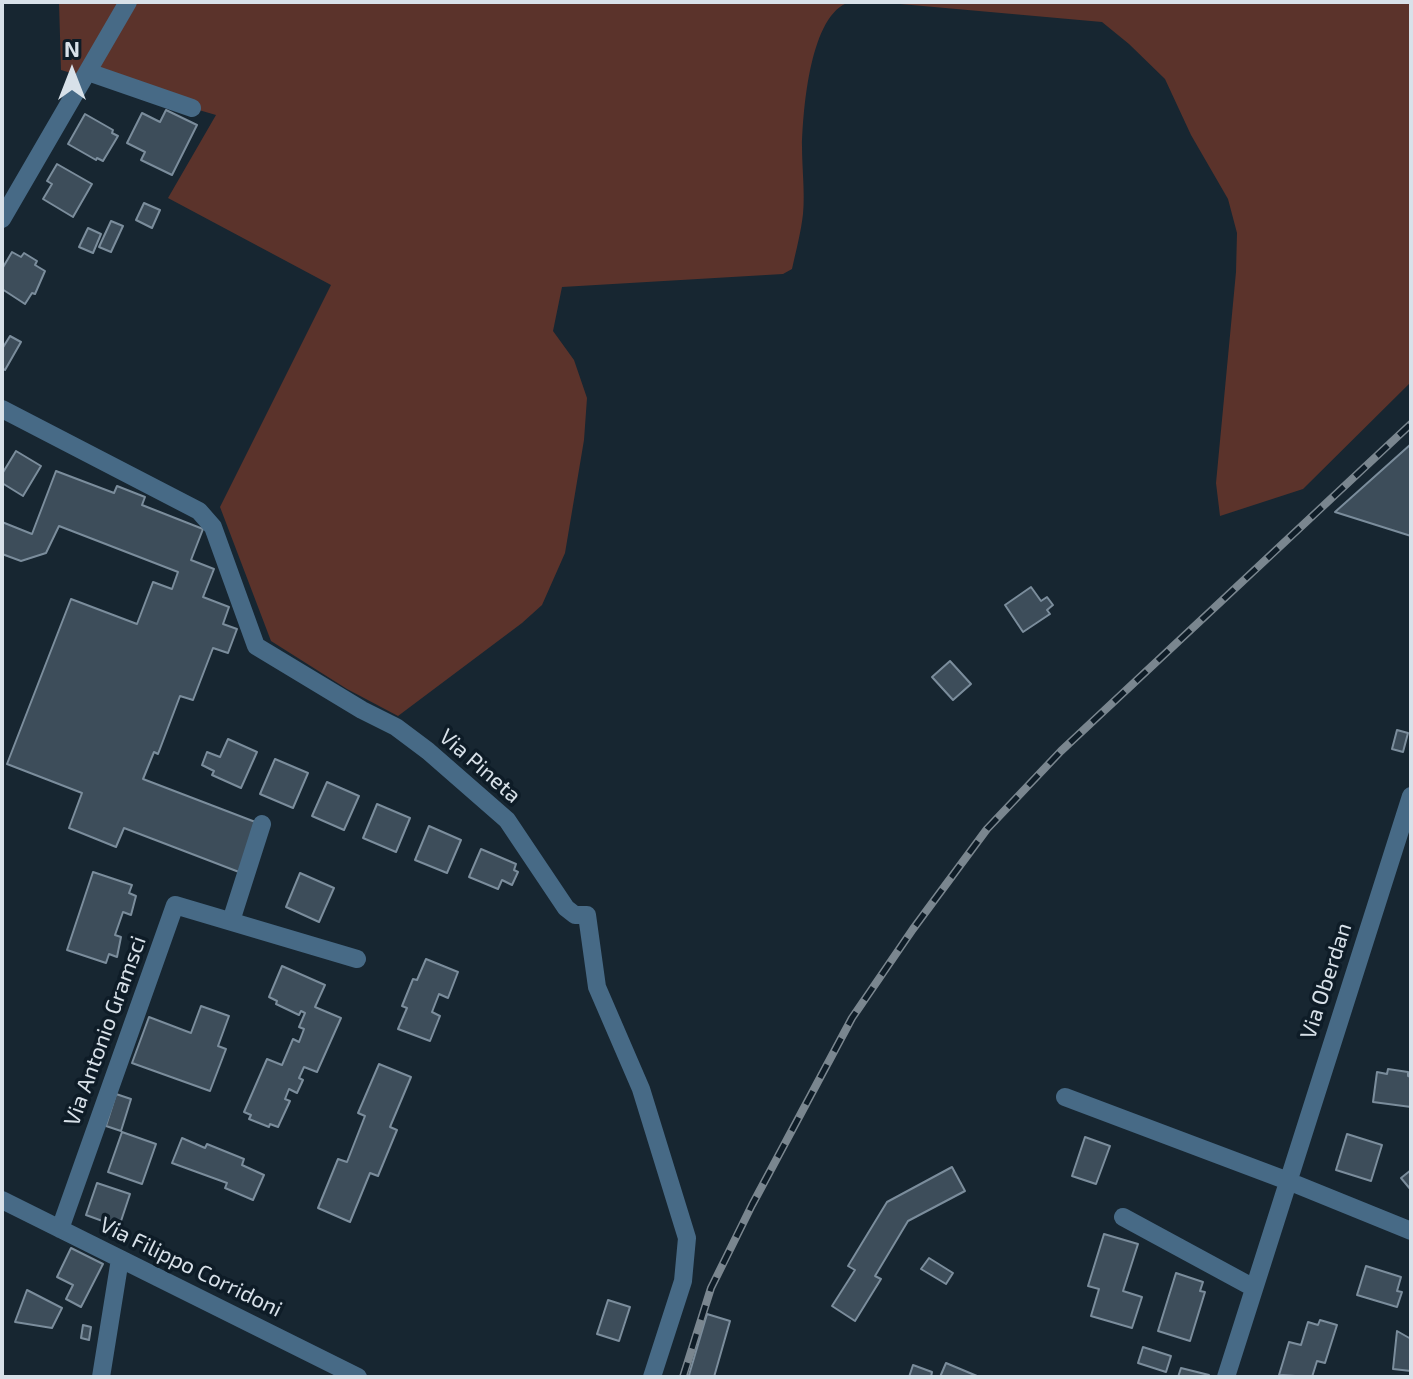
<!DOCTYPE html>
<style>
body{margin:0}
#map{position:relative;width:1413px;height:1379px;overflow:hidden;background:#172631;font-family:"Exo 2",sans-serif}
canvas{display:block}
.frame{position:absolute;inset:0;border:4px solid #d8e1e9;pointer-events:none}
.north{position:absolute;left:32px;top:32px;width:80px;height:80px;-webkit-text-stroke:6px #0e1c27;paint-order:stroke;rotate:0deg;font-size:22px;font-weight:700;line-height:32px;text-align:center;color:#d8e1e9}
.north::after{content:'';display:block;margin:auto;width:28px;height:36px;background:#d8e1e9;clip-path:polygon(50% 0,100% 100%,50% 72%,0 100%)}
</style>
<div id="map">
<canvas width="1413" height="1379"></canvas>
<div class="frame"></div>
<div class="north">N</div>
</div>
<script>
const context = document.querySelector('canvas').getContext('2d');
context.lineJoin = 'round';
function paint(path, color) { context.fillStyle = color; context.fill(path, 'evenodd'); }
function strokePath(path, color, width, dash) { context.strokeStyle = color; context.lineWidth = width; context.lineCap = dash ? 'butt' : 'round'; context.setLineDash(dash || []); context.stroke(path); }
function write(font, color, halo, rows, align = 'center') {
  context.font = font + ' "Exo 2",sans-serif'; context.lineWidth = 7; context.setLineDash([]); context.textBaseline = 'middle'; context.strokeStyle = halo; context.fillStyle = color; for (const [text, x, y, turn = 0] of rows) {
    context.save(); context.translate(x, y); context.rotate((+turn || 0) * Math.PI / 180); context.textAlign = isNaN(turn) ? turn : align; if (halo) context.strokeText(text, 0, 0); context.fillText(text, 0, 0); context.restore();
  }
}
paint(new Path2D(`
 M 59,2 L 850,2 C 810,13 803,110 802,146 C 802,169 805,192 803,214 C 801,232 796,251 792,269 L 783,274 L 562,287 L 553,331 L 574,360 L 587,398 L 584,440 L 565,553 L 542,605 L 522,623 L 398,716 L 347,689 L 271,641 L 220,507 L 331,285 L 168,198 L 216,115 L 61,70 Z
 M 878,2 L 1411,2 L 1411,382 L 1303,489 L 1220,516 L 1216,483 L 1236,272 L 1237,233 L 1228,199 L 1191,135 L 1165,79 L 1129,44 L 1102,22 Z`), '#5b332b');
const building = new Path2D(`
 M 166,110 L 197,125 L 172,175 L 141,160 L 145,152 L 127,143 L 142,113 L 160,122 Z
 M 85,114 L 113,130 L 112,133 L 118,136 L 103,161 L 97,158 L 96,160 L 68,144 Z
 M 57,164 L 92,184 L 73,217 L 43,199 L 52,184 L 47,181 Z
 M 144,203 L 160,210 L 152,228 L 136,220 Z
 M 111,221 L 123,226 L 111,252 L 99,247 Z
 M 88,228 L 101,234 L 93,253 L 79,247 Z
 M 12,252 L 21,257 L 24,253 L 37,261 L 35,265 L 45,271 L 35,294 L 32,293 L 25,304 L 2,289 L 2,269 Z
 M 10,336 L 21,342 L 5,370 L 2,368 L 2,349 Z
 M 1411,444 L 1411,536 L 1335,512 Z
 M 16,451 L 41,466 L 23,496 L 2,483 L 2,474 Z
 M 56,471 L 114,493 L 117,486 L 145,497 L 142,505 L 203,529 L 191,560 L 214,569 L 203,597 L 229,607 L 223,624 L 237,629 L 228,653 L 213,648 L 193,700 L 180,696 L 158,754 L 154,752 L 143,779 L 258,823 L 239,872 L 124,828 L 116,847 L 69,828 L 82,793 L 7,764 L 71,599 L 137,624 L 153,582 L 172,589 L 178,572 L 59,526 L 46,553 L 21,561 L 2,554 L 2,522 L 32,534 Z
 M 1031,587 L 1041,601 L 1047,597 L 1053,605 L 1047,610 L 1050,614 L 1023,632 L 1005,605 Z
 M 950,661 L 971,684 L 953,700 L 932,677 Z
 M 1397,730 L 1408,733 L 1403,752 L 1392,749 Z
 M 228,739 L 257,752 L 241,788 L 212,775 L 214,771 L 202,765 L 207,752 L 220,757 Z
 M 275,759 L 308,773 L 293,808 L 260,794 Z
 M 327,782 L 359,796 L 344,830 L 312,816 Z
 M 377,804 L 410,818 L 396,852 L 363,838 Z
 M 429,826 L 461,840 L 447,873 L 415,860 Z
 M 481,849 L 516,864 L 514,870 L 518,872 L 512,885 L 502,880 L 498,889 L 469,877 Z
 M 93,872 L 132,885 L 129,893 L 136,896 L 131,915 L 123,912 L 115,935 L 121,937 L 117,957 L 109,954 L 106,963 L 67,950 Z
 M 300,873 L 334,888 L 319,922 L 286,907 Z
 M 426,959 L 458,972 L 448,998 L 439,994 L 432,1012 L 440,1016 L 430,1041 L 398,1029 L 407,1008 L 402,1006 L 413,979 L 417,980 Z
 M 282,966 L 325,985 L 315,1007 L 341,1018 L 317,1072 L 304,1067 L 299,1078 L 303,1080 L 297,1093 L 289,1089 L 285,1099 L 290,1101 L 278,1127 L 270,1124 L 269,1127 L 249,1119 L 251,1115 L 244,1112 L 267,1059 L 282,1065 L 293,1039 L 299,1042 L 304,1029 L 299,1027 L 305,1013 L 301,1011 L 299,1015 L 276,1004 L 277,1001 L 269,997 Z
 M 201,1006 L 229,1016 L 218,1046 L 226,1049 L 210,1091 L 132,1063 L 149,1017 L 191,1033 Z
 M 379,1064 L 411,1077 L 390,1127 L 397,1130 L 378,1176 L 370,1173 L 350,1222 L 318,1208 L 338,1159 L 347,1162 L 365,1116 L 358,1113 Z
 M 1388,1069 L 1408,1072 L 1408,1076 L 1411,1077 L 1411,1107 L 1373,1102 L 1377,1072 L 1387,1074 Z
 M 116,1094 L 131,1099 L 121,1131 L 106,1126 Z
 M 122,1132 L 156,1144 L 142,1184 L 108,1172 Z
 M 1347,1134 L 1382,1145 L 1371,1181 L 1336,1170 Z
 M 1085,1137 L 1110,1146 L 1096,1184 L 1072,1176 Z
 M 182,1138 L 205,1148 L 207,1144 L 244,1159 L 242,1165 L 264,1175 L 253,1200 L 225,1188 L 227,1183 L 172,1163 Z
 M 952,1167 L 965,1191 L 908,1221 L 875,1276 L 881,1279 L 855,1321 L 832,1306 L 855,1270 L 848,1266 L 887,1202 Z
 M 1411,1170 L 1411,1190 L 1401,1178 Z
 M 97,1183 L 130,1194 L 119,1227 L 86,1215 Z
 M 1104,1234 L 1138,1244 L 1123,1291 L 1142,1297 L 1132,1328 L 1091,1316 L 1099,1289 L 1088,1286 Z
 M 71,1248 L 103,1264 L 81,1307 L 66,1299 L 73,1285 L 57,1277 Z
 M 929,1258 L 953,1273 L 946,1284 L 921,1269 Z
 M 1366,1266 L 1401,1277 L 1397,1291 L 1402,1292 L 1397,1307 L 1357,1295 Z
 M 1176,1273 L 1203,1282 L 1200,1291 L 1205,1292 L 1190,1341 L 1158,1331 Z
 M 27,1290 L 62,1308 L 52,1328 L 15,1322 Z
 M 608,1300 L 630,1307 L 619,1341 L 597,1334 Z
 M 707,1314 L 730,1321 L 714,1377 L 692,1377 L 689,1375 Z
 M 1320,1320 L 1337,1325 L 1325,1363 L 1317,1361 L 1312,1377 L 1279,1375 L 1289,1342 L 1301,1345 L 1308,1322 L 1318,1325 Z
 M 83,1325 L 91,1327 L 89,1340 L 81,1338 Z
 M 1397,1331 L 1411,1339 L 1411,1371 L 1393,1369 Z
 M 1143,1347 L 1171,1356 L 1166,1372 L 1138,1363 Z
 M 946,1363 L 977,1376 L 977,1377 L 940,1377 Z
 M 913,1365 L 932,1372 L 931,1377 L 909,1377 Z
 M 1181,1368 L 1209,1375 L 1208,1377 L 1178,1377 Z`);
paint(building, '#3d4d5a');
strokePath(building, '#7b8d9c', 2);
strokePath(new Path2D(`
 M 88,72 L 192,108
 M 2,219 L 128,2
 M 2,409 L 199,511 L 213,527 L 256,646 L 362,710 L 396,727 L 428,751 L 507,820 L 566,908 L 575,915 L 587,915 L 597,987 L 641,1089 L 687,1238 L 683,1281 L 652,1377
 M 231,921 L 262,824
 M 1065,1097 L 1288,1181 L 1411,1231
 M 2,1200 L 358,1377
 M 1123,1217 L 1254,1288
 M 60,1229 L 175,905 L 357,959
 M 101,1377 L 120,1259
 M 1226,1377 L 1411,796`), '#476a86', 18);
const rail = new Path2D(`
 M 683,1377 L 711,1288 L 752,1205 L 852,1018 L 913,929 L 987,829 L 1061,751 L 1411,424`);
strokePath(rail, '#7a868f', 8);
strokePath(rail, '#0e1c27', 5, [15]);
write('22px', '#d8e1e9', '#0e1c27', [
 ["Via Pineta",480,766,41],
 ["Via Oberdan",1326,981,-72],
 ["Via Antonio Gramsci",105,1031,-70],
 ["Via Filippo Corridoni",191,1267,26]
]);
</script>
